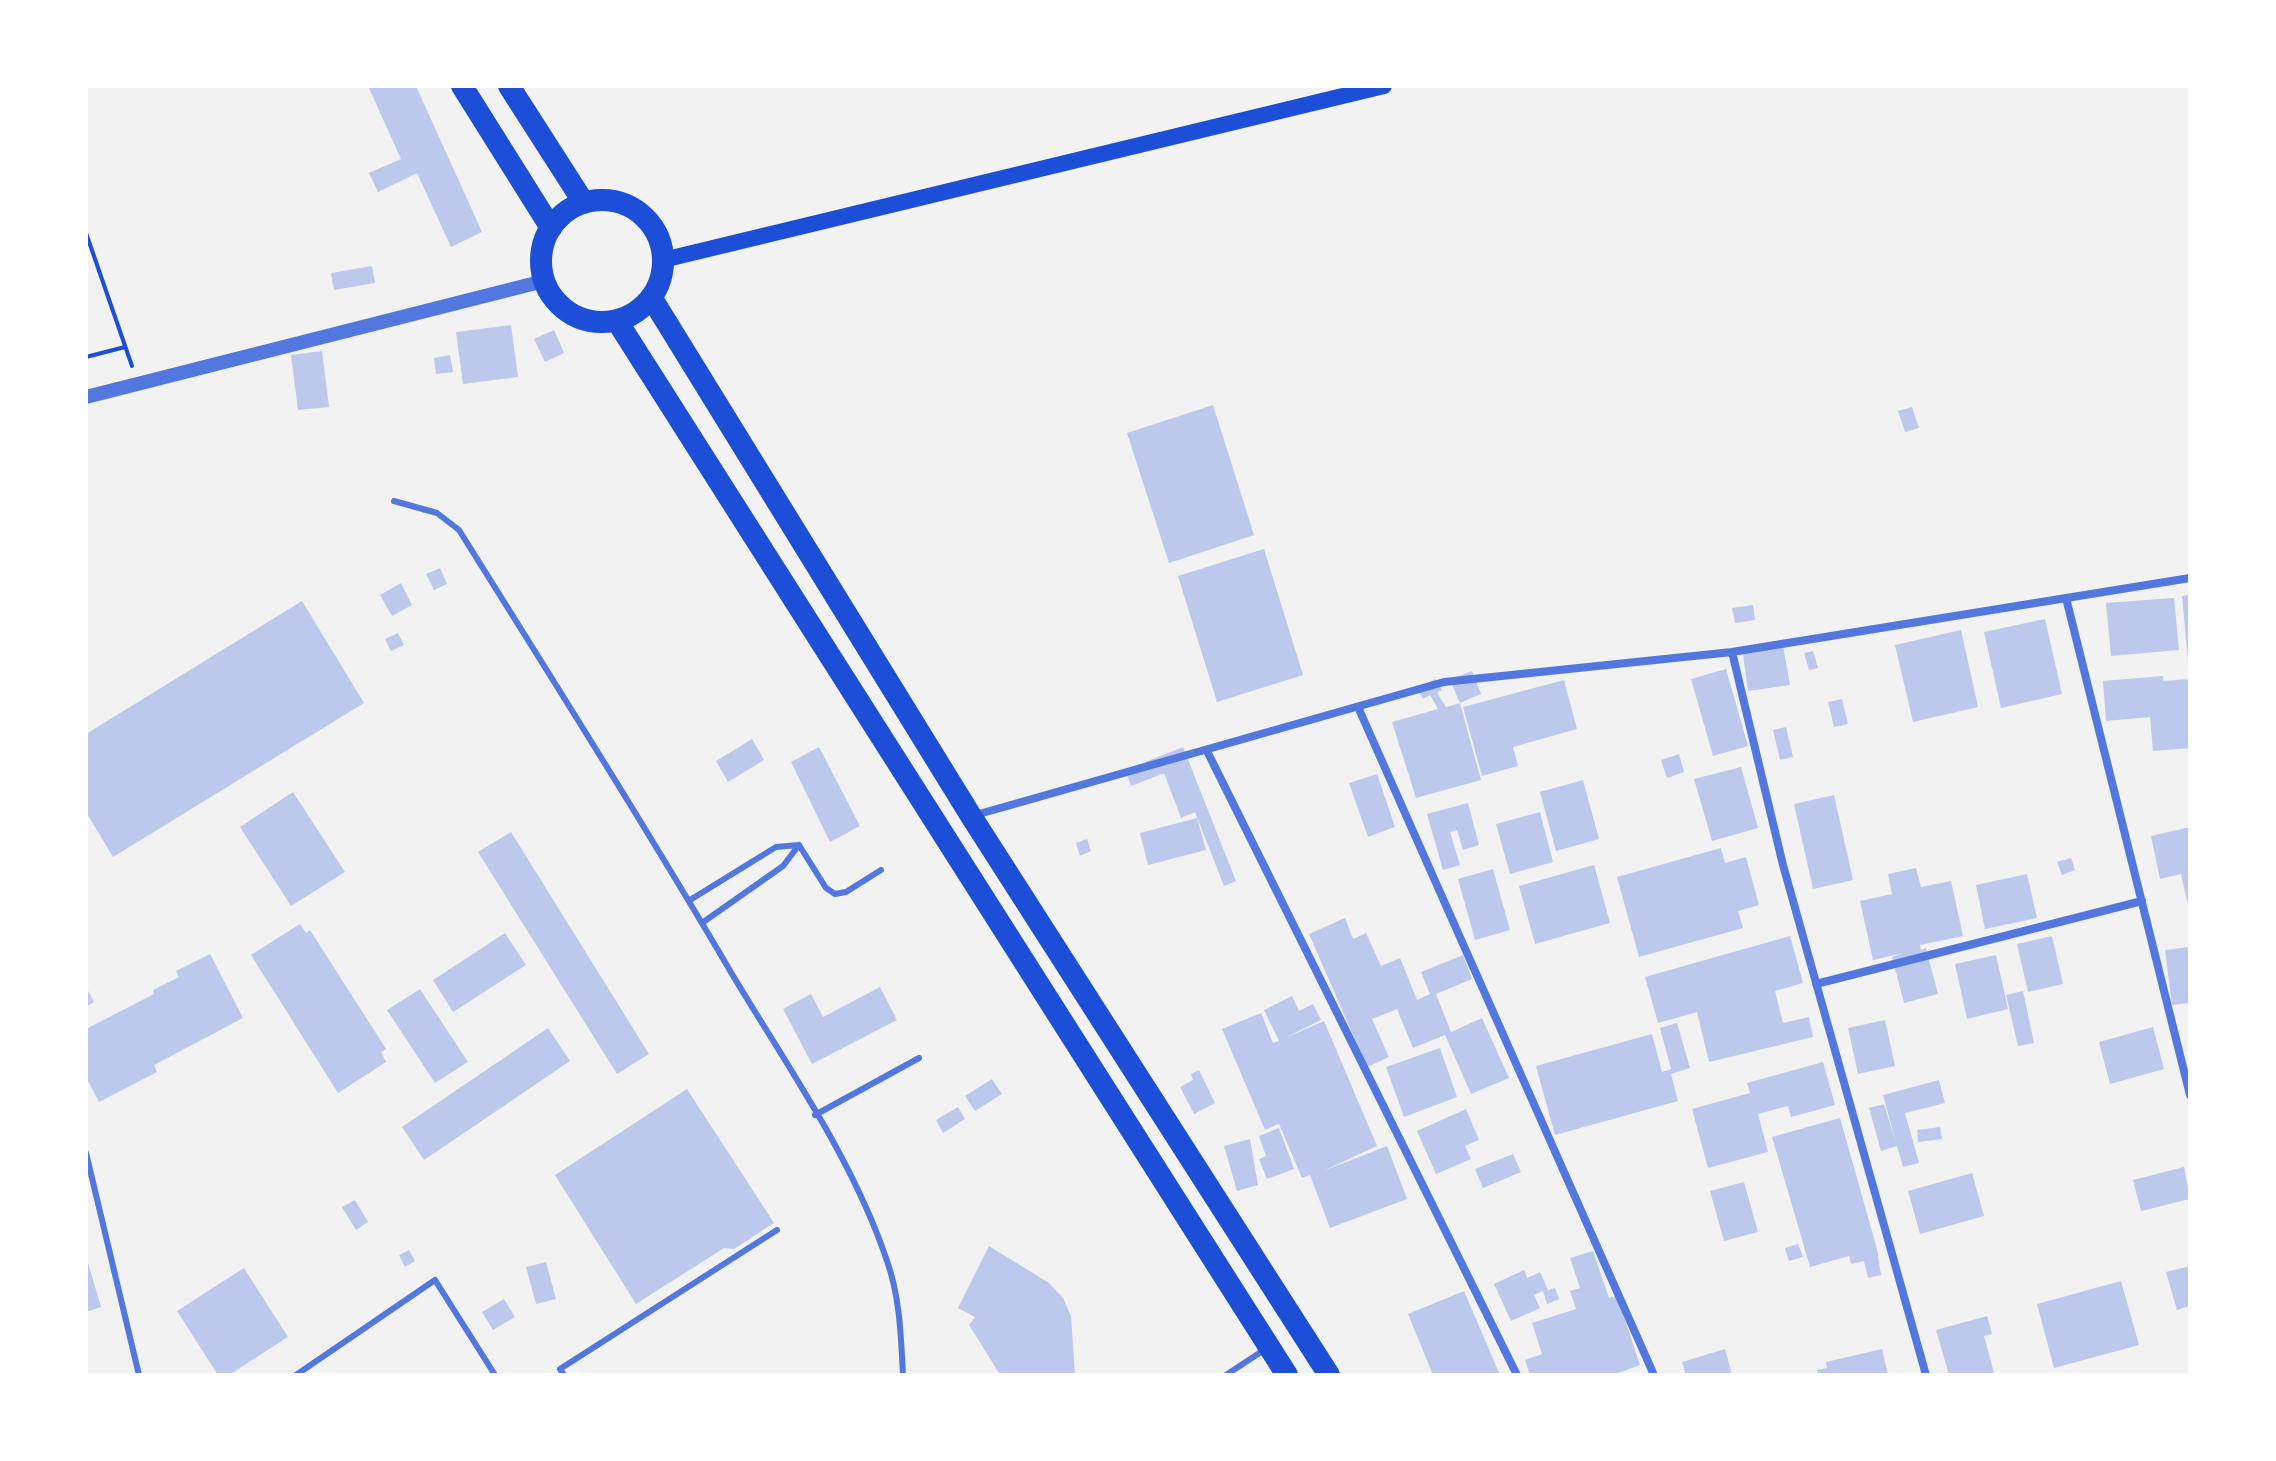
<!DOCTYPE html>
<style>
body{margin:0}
#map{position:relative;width:2276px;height:1461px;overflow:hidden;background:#f2f2f2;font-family:Poppins,sans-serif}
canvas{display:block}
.frame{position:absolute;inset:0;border:88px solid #fff;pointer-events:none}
</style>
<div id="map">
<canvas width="2276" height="1461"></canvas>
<div class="frame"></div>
</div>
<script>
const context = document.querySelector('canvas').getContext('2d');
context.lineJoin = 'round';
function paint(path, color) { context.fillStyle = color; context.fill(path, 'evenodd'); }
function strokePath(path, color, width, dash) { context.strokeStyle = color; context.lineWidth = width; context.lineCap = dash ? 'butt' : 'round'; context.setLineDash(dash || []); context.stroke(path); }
paint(new Path2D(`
 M 368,86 L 416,86 L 482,232 L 451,247 L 417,173 L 378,192 L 369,173 L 401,159 Z
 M 372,266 L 375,283 L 334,290 L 331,273 Z
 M 511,325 L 518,377 L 463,384 L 456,332 Z
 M 554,330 L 564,353 L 545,362 L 534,339 Z
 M 322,351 L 329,407 L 298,410 L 291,355 Z
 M 450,355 L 453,372 L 436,374 L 434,358 Z
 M 1213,405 L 1254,535 L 1169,563 L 1127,433 Z
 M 1912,407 L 1919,428 L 1905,432 L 1898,411 Z
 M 1264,549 L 1303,675 L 1217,702 L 1178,576 Z
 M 440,568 L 447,584 L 434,590 L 426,574 Z
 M 401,583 L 412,605 L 392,616 L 380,595 Z
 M 2190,595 L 2190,659 L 2188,660 L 2182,596 Z
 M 2174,598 L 2179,650 L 2111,656 L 2106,603 Z
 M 302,601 L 364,703 L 113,857 L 86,812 L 86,734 Z
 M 1753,605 L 1755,620 L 1735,623 L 1732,608 Z
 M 2045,619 L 2062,694 L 2001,708 L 1984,632 Z
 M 1961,630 L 1978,707 L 1913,722 L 1895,645 Z
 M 398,633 L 404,645 L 391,651 L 385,639 Z
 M 1782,640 L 1790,685 L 1748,691 L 1742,647 Z
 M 1813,651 L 1818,668 L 1809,670 L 1804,653 Z
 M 1726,669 L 1748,746 L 1713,756 L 1691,679 Z
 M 1472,671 L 1481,694 L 1460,703 L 1450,680 Z
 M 2163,676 L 2163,681 L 2190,679 L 2190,748 L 2153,751 L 2150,717 L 2106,721 L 2103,681 Z
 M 1435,679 L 1442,690 L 1437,693 L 1446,707 L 1460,703 L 1481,780 L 1416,798 L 1392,722 L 1438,709 L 1430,695 L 1423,699 L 1417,689 Z
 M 1564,680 L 1577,729 L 1513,747 L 1518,766 L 1482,776 L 1463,707 Z
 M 1842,699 L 1848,724 L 1834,727 L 1828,702 Z
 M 1786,727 L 1793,757 L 1780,760 L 1773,730 Z
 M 752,739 L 764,760 L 728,782 L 716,761 Z
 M 819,747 L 860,826 L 830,842 L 791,762 Z
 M 1183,747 L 1236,881 L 1224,886 L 1195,812 L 1181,818 L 1164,773 L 1131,786 L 1125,770 Z
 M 1679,754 L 1684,772 L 1667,778 L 1661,760 Z
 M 1741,767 L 1758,828 L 1712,841 L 1694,779 Z
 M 1377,774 L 1395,827 L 1368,837 L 1349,783 Z
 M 1583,780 L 1599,839 L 1556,851 L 1540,792 Z
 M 293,792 L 345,872 L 291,906 L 240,827 Z
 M 1834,795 L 1853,880 L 1813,889 L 1794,804 Z
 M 1468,803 L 1479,845 L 1463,850 L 1457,830 L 1450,832 L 1460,865 L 1443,870 L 1427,814 Z
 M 1540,812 L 1553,862 L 1510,874 L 1496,824 Z
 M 1197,818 L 1206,850 L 1148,865 L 1140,833 Z
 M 2190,827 L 2190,901 L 2187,902 L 2181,874 L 2160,879 L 2151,836 Z
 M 511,832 L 649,1054 L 617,1074 L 478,852 Z
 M 1087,839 L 1091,851 L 1080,856 L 1076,843 Z
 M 1721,848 L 1725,863 L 1746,857 L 1759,905 L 1738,911 L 1743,928 L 1639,957 L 1617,877 Z
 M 2071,858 L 2075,870 L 2062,875 L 2057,862 Z
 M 1594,865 L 1610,923 L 1535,944 L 1519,886 Z
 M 1916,868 L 1921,887 L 1951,881 L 1963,936 L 1920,945 L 1921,950 L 1926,948 L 1938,994 L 1904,1003 L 1892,957 L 1903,953 L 1873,960 L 1860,901 L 1892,894 L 1888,874 Z
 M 1493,869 L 1510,930 L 1475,940 L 1458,879 Z
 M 2027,874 L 2037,918 L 1985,929 L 1976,885 Z
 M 1345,918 L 1353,939 L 1366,933 L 1381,966 L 1400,958 L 1417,1000 L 1430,994 L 1421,972 L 1463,955 L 1472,979 L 1436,994 L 1451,1032 L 1482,1018 L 1509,1078 L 1471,1094 L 1445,1035 L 1413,1048 L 1397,1009 L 1372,1019 L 1389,1057 L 1367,1067 L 1309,934 Z
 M 300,924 L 306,933 L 310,930 L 386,1049 L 381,1052 L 386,1062 L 338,1093 L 251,955 Z
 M 505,933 L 526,965 L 453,1012 L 433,980 Z
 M 1790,936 L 1803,983 L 1775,991 L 1783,1023 L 1809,1017 L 1813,1037 L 1709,1062 L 1697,1012 L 1658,1023 L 1645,977 Z
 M 2052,936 L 2063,984 L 2028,992 L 2017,944 Z
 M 2190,947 L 2190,1003 L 2172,1005 L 2165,950 Z
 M 210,954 L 243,1018 L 154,1065 L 157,1072 L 99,1102 L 86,1077 L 86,1029 L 154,994 L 153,990 L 179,977 L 176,971 Z
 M 1996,955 L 2008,1009 L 1967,1019 L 1955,964 Z
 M 86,987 L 94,1002 L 86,1007 Z
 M 880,987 L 897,1020 L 812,1064 L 783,1009 L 811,994 L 823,1017 Z
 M 420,989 L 468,1062 L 435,1083 L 387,1010 Z
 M 2023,991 L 2034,1043 L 2018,1046 L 2006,995 Z
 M 1292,996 L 1299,1011 L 1313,1004 L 1321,1020 L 1285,1038 L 1324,1021 L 1377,1146 L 1323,1171 L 1387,1146 L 1407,1199 L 1330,1228 L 1310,1175 L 1302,1178 L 1279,1124 L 1265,1130 L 1222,1029 L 1261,1013 L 1273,1043 L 1279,1041 L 1264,1010 Z
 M 1885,1020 L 1895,1066 L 1858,1074 L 1848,1028 Z
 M 1677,1023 L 1690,1068 L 1671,1074 L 1678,1101 L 1555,1135 L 1536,1066 L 1652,1034 L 1662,1072 L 1671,1069 L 1660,1028 Z
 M 2153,1027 L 2164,1069 L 2110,1084 L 2099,1042 Z
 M 548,1028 L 570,1061 L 424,1160 L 402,1127 Z
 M 1440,1048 L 1457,1097 L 1404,1117 L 1386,1067 Z
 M 1823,1062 L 1835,1105 L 1791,1117 L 1788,1106 L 1758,1114 L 1768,1152 L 1708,1168 L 1692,1109 L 1750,1093 L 1747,1083 Z
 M 1199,1070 L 1215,1103 L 1194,1114 L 1180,1087 L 1193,1080 L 1191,1074 Z
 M 992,1079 L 1002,1094 L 975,1111 L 965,1096 Z
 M 1939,1080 L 1945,1103 L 1905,1113 L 1919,1163 L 1903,1167 L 1897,1146 L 1881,1151 L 1869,1108 L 1884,1104 L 1896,1143 L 1883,1095 Z
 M 687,1089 L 774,1223 L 734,1249 L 724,1248 L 636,1304 L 555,1175 Z
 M 958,1107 L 965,1119 L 943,1133 L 936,1120 Z
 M 1466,1109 L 1479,1140 L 1465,1146 L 1471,1159 L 1436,1174 L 1417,1131 Z
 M 1840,1118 L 1877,1249 L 1881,1275 L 1868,1278 L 1864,1261 L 1851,1264 L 1849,1256 L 1810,1267 L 1772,1137 Z
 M 1940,1127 L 1942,1139 L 1918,1142 L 1917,1130 Z
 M 1279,1128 L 1294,1169 L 1267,1179 L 1259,1159 L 1266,1156 L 1259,1136 Z
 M 1250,1139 L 1258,1185 L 1237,1191 L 1224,1146 Z
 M 1513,1154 L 1521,1172 L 1483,1188 L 1475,1169 Z
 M 2184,1167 L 2190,1199 L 2141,1211 L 2133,1180 Z
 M 1972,1173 L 1984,1216 L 1920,1234 L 1908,1191 Z
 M 1744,1182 L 1758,1232 L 1724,1241 L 1710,1191 Z
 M 355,1200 L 368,1222 L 356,1230 L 342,1207 Z
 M 1798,1244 L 1803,1257 L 1789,1261 L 1785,1248 Z
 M 989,1246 L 1049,1283 L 1063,1298 L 1071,1316 L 1075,1375 L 999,1373 L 969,1325 L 975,1317 L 958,1308 Z
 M 409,1250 L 415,1261 L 405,1267 L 399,1255 Z
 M 1593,1251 L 1609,1298 L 1617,1296 L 1640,1365 L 1612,1375 L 1530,1375 L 1525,1360 L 1542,1354 L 1532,1323 L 1576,1309 L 1570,1291 L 1580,1288 L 1570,1258 Z
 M 86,1256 L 101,1307 L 86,1312 Z
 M 546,1262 L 556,1299 L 536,1304 L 526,1267 Z
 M 2190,1266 L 2190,1306 L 2177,1310 L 2166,1272 Z
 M 244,1268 L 288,1337 L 229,1375 L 218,1375 L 177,1311 Z
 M 1524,1270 L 1527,1278 L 1540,1272 L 1548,1290 L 1555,1288 L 1559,1299 L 1547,1304 L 1543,1291 L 1534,1295 L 1540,1308 L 1511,1321 L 1494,1284 Z
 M 2121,1281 L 2139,1345 L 2054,1368 L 2037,1304 Z
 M 1464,1291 L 1500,1375 L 1433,1375 L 1408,1314 Z
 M 504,1299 L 515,1317 L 493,1330 L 482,1312 Z
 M 1987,1316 L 1992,1334 L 1984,1336 L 1994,1373 L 1949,1375 L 1936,1330 Z
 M 1725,1349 L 1732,1375 L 1686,1375 L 1682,1362 Z
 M 1882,1349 L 1888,1375 L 1818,1375 L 1817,1370 L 1827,1368 L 1826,1362 Z`), '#bdc9ec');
strokePath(new Path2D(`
 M 86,233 L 132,366
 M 86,357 L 125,347`), '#1d4ed8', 4);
strokePath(new Path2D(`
 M 394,501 L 437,513 L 459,530 C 551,677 644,824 732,974 C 787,1066 853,1159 887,1261 C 900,1297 901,1338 903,1375
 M 799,845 L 826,888 L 835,894 L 846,892 L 881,870
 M 690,900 L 776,847 L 799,845
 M 702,923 L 783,866 L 799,845
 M 815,1115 L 919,1058
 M 86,1153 L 139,1375
 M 296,1375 L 435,1280 L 495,1375
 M 564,1375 L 560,1369 L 777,1230
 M 1226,1375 L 1264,1350`), '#5277de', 6);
strokePath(new Path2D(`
 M 2066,598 L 2190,1095
 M 1732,652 L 1783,865 L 1926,1375
 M 1358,707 L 1654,1375
 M 1207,751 L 1517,1375
 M 972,816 L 1444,682 L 1732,652 L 2190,578
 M 1816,984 L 2142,901`), '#5277de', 8);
strokePath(new Path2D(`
 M 86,397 L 544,281`), '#5277de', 14);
strokePath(new Path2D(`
 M 663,260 L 1384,86`), '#1d4ed8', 16);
strokePath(new Path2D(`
 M 462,86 L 551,228
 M 509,86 L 584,203
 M541 261a61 61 0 1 1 122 0a61 61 0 1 1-122 0Z
 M 651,297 L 971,816 L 1329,1375
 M 617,321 L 1287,1375`), '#1d4ed8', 22);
</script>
